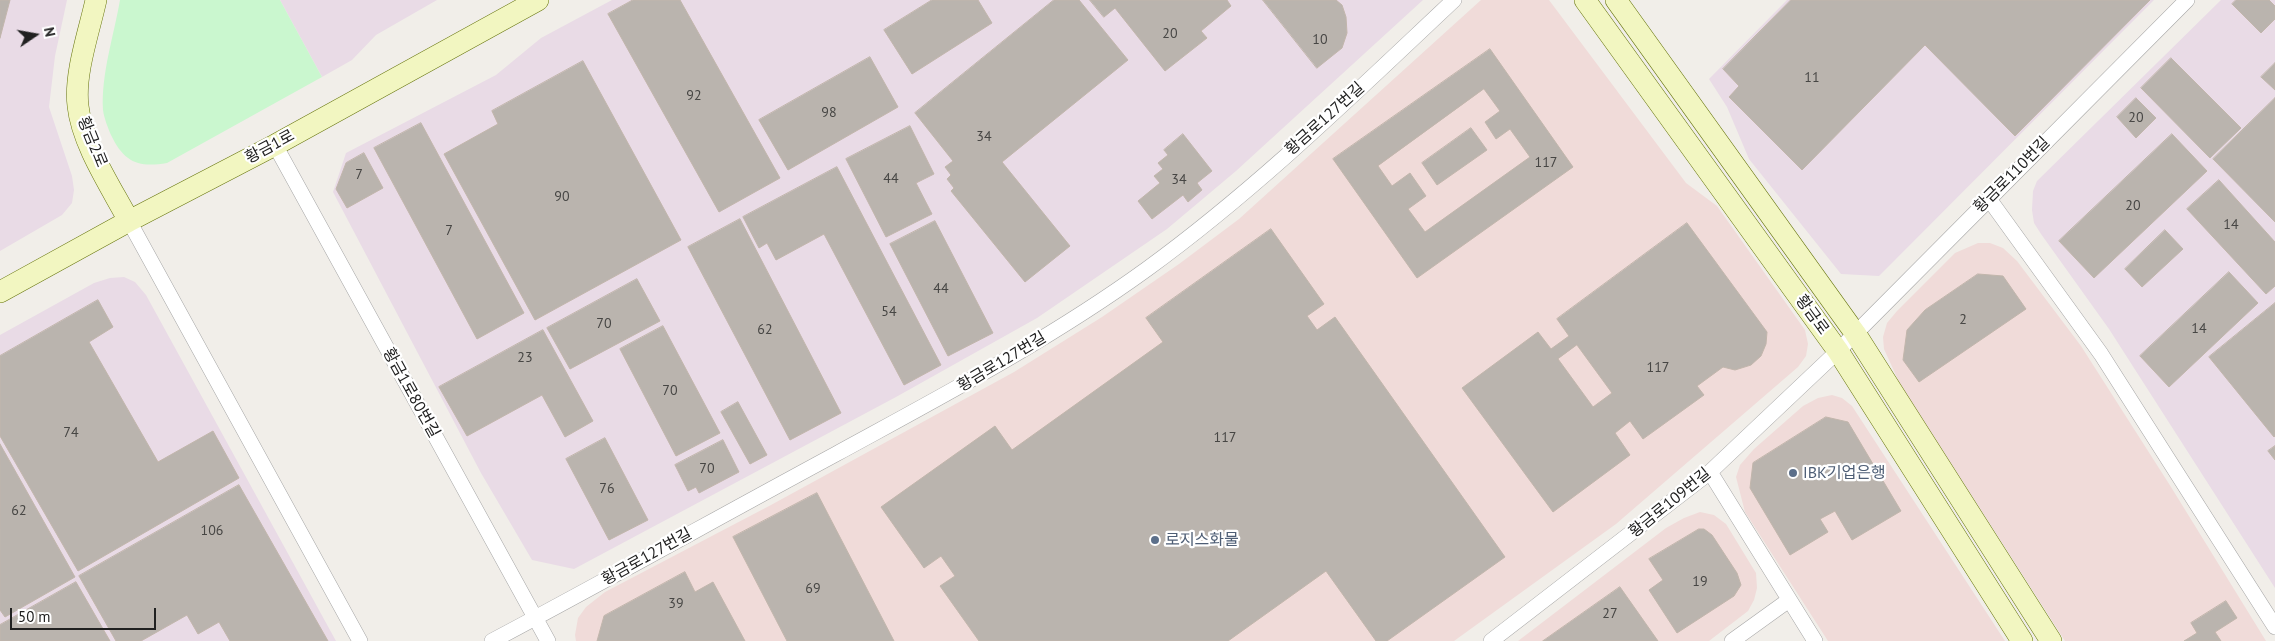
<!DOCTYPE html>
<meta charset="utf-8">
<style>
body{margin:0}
#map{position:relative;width:2275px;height:641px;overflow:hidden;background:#f1eee9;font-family:"PT Sans",sans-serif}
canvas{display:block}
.north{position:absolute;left:10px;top:10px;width:50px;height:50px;-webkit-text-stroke:4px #fff;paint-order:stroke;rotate:78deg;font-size:14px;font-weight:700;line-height:20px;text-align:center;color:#212121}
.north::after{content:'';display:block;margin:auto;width:18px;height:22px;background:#212121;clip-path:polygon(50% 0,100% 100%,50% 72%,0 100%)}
.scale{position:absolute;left:10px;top:608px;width:146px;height:22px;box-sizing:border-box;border:2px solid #212121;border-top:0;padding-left:6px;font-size:15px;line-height:18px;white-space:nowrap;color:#212121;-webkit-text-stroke:4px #fff;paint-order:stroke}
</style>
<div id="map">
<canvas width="2275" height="641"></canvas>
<div class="north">N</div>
<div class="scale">50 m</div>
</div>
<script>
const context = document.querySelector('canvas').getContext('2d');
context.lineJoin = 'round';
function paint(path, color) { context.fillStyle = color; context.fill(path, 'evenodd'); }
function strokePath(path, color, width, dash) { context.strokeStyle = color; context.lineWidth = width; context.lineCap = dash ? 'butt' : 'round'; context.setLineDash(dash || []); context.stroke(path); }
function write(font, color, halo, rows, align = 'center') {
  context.font = font + ' "PT Sans","Noto Sans KR",sans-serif'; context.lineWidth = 4.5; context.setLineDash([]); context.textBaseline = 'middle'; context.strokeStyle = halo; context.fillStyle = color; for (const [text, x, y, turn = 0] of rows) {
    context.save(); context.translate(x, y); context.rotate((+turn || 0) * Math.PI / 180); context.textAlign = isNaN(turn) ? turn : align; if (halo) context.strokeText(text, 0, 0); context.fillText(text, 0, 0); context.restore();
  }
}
paint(new Path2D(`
 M 1481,0 L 1549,0 L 1686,183 L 1717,206 L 1805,330 L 1808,344 L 1806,356 L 1798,367 L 1616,524 L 1454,641 L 576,641 L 575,635 L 578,618 L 586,607 L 605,592 L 771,505 L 1014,372 L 1102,317 L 1179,264 L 1239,219 Z
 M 1978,243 L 1990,243 L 2003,248 L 2017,261 L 2081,346 L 2171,487 L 2266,641 L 2065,641 L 1899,382 L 1884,349 L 1883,337 L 1887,323 L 1897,311 L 1955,253 Z
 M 1832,395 L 1842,398 L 1852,406 L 2005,641 L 1828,641 L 1745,512 L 1736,477 L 1740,465 L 1754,449 L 1803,406 L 1818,398 Z
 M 1700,512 L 1714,515 L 1726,524 L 1756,573 L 1757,588 L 1754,600 L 1748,611 L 1709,641 L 1518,641 L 1666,528 L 1684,518 Z`), '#f0dbd9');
paint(new Path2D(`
 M 0,0 L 67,0 L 55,56 L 49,107 L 72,176 L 74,190 L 72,203 L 62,215 L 0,251 Z
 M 280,0 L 437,0 L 376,35 L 352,60 L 322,77 Z
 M 612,0 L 1423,0 L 1236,171 L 1167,229 L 1037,318 L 896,397 L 574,569 L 532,560 L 481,473 L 333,192 L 346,153 L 496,75 L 541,38 Z
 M 1787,0 L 2154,0 L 1879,276 L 1841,274 L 1749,159 L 1727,107 L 1709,79 Z
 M 2221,0 L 2275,0 L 2275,588 L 2109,329 L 2041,234 L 2034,223 L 2032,210 L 2033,191 L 2037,181 Z
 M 124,277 L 135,282 L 146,295 L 336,641 L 0,641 L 0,335 L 94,283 L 110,278 Z`), '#e9dbe6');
paint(new Path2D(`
 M 120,0 L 280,0 L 322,77 L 167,163 C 138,168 124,162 111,135 C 108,128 104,118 103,110 C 101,74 114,35 120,0 Z`), '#caf7cf');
const building = new Path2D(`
 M 0,0 L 10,0 L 0,38 Z
 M 633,0 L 680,0 L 780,178 L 719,212 L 608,14 Z
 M 932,0 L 978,0 L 992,23 L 912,74 L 884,30 Z
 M 1054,0 L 1079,0 L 1128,60 L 1002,162 L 1070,246 L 1025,282 L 951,191 L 954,188 L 947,179 L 951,175 L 945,167 L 953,161 L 915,113 Z
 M 1090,0 L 1227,0 L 1231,6 L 1201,31 L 1207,38 L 1165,71 L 1115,8 L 1104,17 Z
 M 1263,0 L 1336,0 L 1342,5 L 1346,17 L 1347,33 L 1342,48 L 1317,68 Z
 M 1791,0 L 2150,0 L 2015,136 L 1925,45 L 1802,170 L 1729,97 L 1739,86 L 1723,69 Z
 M 2236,0 L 2269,0 L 2275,6 L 2275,19 L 2261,33 L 2232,4 Z
 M 1490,49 L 1573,167 L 1417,278 L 1333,159 ZM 1484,89 L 1500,111 L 1485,122 L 1496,139 L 1510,129 L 1530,157 L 1425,232 L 1408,209 L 1426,196 L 1410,173 L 1392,186 L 1378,166 Z
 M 870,57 L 898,107 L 788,170 L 759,120 Z
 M 2171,58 L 2241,128 L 2210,158 L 2141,88 Z
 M 583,61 L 681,240 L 535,320 L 444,154 L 498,124 L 492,111 Z
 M 2275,63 L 2275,90 L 2261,77 Z
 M 2136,98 L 2156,118 L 2136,138 L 2117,117 Z
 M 2275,98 L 2275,222 L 2213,159 Z
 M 421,123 L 524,313 L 477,339 L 374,148 Z
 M 910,126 L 934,174 L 916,183 L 932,214 L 886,237 L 846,159 Z
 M 1471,128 L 1487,150 L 1437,185 L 1422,163 Z
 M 1183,134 L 1212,171 L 1197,183 L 1202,190 L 1188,202 L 1183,195 L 1152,219 L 1138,201 L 1160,183 L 1154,176 L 1163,169 L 1158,163 L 1168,155 L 1164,150 Z
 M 2172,134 L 2207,171 L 2094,278 L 2059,241 Z
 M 364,153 L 383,188 L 347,208 L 336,189 L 346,163 Z
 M 837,167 L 941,365 L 904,385 L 824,234 L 776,260 L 767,243 L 759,248 L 743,217 Z
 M 2219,180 L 2275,242 L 2275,286 L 2266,294 L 2187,209 Z
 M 740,219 L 841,413 L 790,440 L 688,247 Z
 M 935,221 L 993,333 L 948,356 L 890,244 Z
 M 1687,223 L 1767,332 L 1766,344 L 1761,356 L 1751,365 L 1735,370 L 1723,367 L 1697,386 L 1704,395 L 1643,439 L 1630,421 L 1615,433 L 1630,455 L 1553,512 L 1462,388 L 1538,332 L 1551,349 L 1569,336 L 1557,319 ZM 1577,345 L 1612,393 L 1593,407 L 1558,359 Z
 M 1271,229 L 1324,304 L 1307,316 L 1317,330 L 1335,317 L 1505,557 L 1387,641 L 1376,641 L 1326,571 L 1228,641 L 979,641 L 940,586 L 955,576 L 941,556 L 924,568 L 881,507 L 995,426 L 1012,450 L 1163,342 L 1146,318 Z
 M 2165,230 L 2183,249 L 2142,287 L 2125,269 Z
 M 2229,272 L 2258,303 L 2169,387 L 2140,356 Z
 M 1978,274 L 2003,276 L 2026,309 L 1919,382 L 1903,360 L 1907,330 L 1925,310 Z
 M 637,279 L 660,321 L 570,369 L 547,328 Z
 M 98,300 L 113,327 L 89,342 L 158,462 L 213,431 L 239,478 L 78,571 L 0,436 L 0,356 Z
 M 2275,303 L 2275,436 L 2274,437 L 2209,357 Z
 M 663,326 L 720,433 L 676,456 L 620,349 Z
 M 543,330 L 593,421 L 565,437 L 542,395 L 467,436 L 439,387 Z
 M 738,402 L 767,455 L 750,464 L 721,412 Z
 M 1826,417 L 1848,422 L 1901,511 L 1852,540 L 1835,511 L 1820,519 L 1828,532 L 1790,555 L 1750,488 L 1753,463 Z
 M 605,438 L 648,520 L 609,540 L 566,459 Z
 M 723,440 L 739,472 L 699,493 L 696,487 L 688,491 L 675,465 Z
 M 0,444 L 75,577 L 5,617 L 0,610 Z
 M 2275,446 L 2275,460 L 2268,451 Z
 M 239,485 L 328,641 L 230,641 L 219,622 L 198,634 L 187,615 L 141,641 L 116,641 L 79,576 Z
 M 817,493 L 894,641 L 787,641 L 733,537 Z
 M 1699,529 L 1704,529 L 1712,535 L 1737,573 L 1741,585 L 1734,596 L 1677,633 L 1649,590 L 1663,580 L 1649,559 Z
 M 685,572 L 695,592 L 713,582 L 745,641 L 597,641 L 604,616 Z
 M 76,582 L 110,641 L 0,641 L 0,625 Z
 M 1620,587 L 1658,641 L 1543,641 Z
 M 2226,601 L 2237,618 L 2215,632 L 2221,641 L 2184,641 L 2197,633 L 2191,623 Z`);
paint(building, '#bab4ae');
strokePath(building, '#c2b6ac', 1);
const street = new Path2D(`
 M 275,145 L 548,641
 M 1989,199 L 2101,354 L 2275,627
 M 129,221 L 360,641
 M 1710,472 L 1815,641
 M 492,641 C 607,580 721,516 836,454 C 942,396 1049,340 1147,269 C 1257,189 1355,93 1454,0
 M 1491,641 L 1710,472 L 1838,351 L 2187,0
 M 1732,641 L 1789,600`);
const secondary = new Path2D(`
 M 96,0 C 89,32 74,74 78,106 C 82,144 111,187 129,221
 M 1585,0 L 1838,351 L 2022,641
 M 1616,0 L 1855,333 L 2051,641
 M 0,292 L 129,221 L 275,145 L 538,0`);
strokePath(street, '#a5a5a5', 16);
strokePath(secondary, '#66740c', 22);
strokePath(street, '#fff', 15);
strokePath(secondary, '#f2f6c1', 21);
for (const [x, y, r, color] of [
 [1793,473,5,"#5c6f8a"],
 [1155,540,5,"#5c6f8a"]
]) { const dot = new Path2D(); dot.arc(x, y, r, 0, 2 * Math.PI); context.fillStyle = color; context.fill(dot); strokePath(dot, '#fff', 2); }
write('14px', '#474644', null, [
 ["20",1170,34],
 ["10",1320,40],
 ["11",1812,78],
 ["92",694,96],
 ["98",829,113],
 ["20",2136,118],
 ["34",984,137],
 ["117",1546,163],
 ["7",359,175],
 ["44",891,179],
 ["34",1179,180],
 ["90",562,197],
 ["20",2133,206],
 ["14",2231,225],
 ["7",449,231],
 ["44",941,289],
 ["54",889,312],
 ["2",1963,320],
 ["70",604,324],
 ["14",2199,329],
 ["62",765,330],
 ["23",525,358],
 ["117",1658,368],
 ["70",670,391],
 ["74",71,433],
 ["117",1225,438],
 ["70",707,469],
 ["76",607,489],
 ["62",19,511],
 ["106",212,531],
 ["19",1700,582],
 ["69",813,589],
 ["39",676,604],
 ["27",1610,614]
]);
write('16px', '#212121', '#fff', [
 ["황금로127번길",1325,119,-42],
 ["황금2로",92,142,68],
 ["황금1로",270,147,-28],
 ["황금로110번길",2012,175,-45],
 ["황금로",1812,315,54],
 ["황금로127번길",1002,362,-31],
 ["황금1로80번길",411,393,61],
 ["황금로109번길",1670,503,-39],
 ["황금로127번길",647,557,-29]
]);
write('16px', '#4e5e75', '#fff', [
 ["IBK기업은행",1803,473],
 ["로지스화물",1165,540]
], 'left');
</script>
